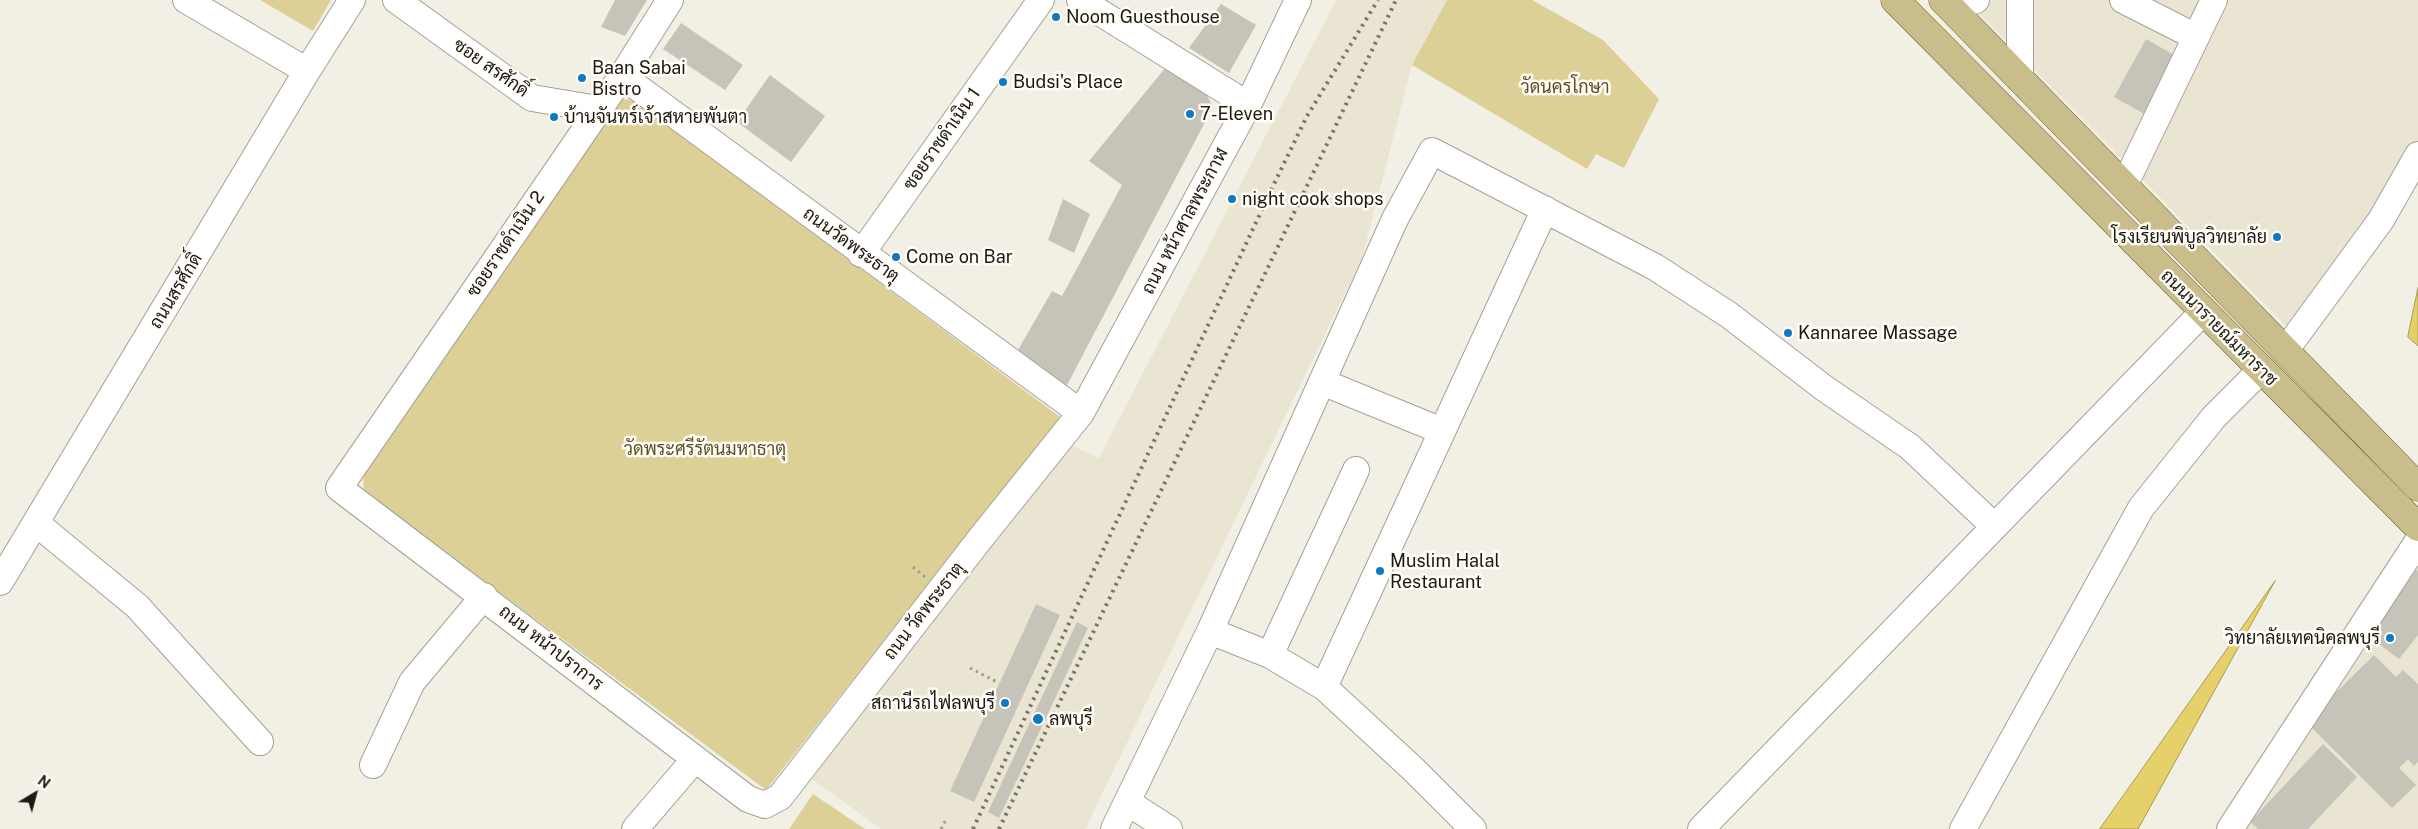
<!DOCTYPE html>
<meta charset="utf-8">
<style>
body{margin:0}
#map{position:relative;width:2418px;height:829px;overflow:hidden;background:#f2f0e4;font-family:"Public Sans",sans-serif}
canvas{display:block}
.north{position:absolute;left:10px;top:769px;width:50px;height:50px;-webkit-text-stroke:4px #fffdf6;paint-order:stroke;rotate:37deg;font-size:14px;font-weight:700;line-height:20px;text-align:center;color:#1a1915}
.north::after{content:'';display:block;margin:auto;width:18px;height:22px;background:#1a1915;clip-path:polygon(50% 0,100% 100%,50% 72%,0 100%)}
</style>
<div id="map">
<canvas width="2418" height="829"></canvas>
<div class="north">N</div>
</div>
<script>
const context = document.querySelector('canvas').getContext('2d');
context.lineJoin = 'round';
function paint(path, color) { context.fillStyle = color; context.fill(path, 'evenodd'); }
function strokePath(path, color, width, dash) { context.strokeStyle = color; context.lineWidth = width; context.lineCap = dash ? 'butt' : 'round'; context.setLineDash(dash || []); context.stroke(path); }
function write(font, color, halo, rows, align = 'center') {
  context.font = font + ' "Public Sans",Sarabun,sans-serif'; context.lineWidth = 5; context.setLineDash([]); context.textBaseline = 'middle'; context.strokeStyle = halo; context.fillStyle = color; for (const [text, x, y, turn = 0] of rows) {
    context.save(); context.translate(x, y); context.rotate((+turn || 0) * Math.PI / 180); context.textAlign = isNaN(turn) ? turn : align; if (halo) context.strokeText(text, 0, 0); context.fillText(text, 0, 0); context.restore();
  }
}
paint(new Path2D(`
 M 1336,0 L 1447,0 L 1412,65 L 1362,258 L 1085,829 L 881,829 L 812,779 L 1067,443 L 1099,458 Z
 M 1966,0 L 2418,0 L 2418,141 L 2292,332 Z
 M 2418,554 L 2418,829 L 2237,829 Z`), '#e9e5d2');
paint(new Path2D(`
 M 260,0 L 331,0 L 313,31 Z
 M 1447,0 L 1532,0 L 1603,40 L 1659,99 L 1624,168 L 1596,154 L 1587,169 L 1412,65 Z
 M 633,99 L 1060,417 L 766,790 L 364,492 L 363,477 L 618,100 Z
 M 813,794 L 865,829 L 789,829 Z`), '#ddd096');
const water = new Path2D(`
 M 2418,288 L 2418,346 L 2408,337 Z
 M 2275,581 L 2138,829 L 2100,829 Z`);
paint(water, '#e6d069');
strokePath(water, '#a99950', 1);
paint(new Path2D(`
 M 615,0 L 647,0 L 625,36 L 601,27 Z
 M 1221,4 L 1256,25 L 1229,73 L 1189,48 Z
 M 681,23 L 743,65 L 725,90 L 663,49 Z
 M 2146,39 L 2181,59 L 2148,116 L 2114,97 Z
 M 1166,67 L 1207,95 L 1213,107 L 1066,387 L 1015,355 L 1052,291 L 1062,296 L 1122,185 L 1089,161 Z
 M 770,75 L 825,116 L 791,162 L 737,122 Z
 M 1063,199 L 1090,214 L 1074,253 L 1048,240 Z
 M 2416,570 L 2418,571 L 2418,635 L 2399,659 L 2367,635 Z
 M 1036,604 L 1060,615 L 974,802 L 950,791 Z
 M 1077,622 L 1088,628 L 999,818 L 988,812 Z
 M 2374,655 L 2396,677 L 2403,670 L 2418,684 L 2418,762 L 2414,766 L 2408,759 L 2399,768 L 2416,785 L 2392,808 L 2306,722 Z
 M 2323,744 L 2357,777 L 2308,829 L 2258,829 L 2250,822 Z`), '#c6c4b9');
const minor = new Path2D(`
 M 186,0 L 307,71
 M 396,0 L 532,98 L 598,109
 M 670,0 L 622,76 L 339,488 L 748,799 L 765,805 L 780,797 L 980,539 L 1081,413 L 1248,105 L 1298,0
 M 1080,0 L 1248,105
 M 2123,0 L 2196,37
 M 1951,8 L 1976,0
 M 622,76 L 1081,413
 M 2020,78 L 2020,0
 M 2124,186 L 2214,0
 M 861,254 L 1041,0
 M 2285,351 L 2381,220 L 2418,155
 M 1322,382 L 1442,431
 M 36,523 L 137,606 L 260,742
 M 0,582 L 307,71 L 352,0
 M 1210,631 L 1270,655 L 1324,687 L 1413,769 L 1473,829
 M 1270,655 L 1356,470
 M 1324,687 L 1545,209
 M 373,765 L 412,682 L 484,596
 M 1127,802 L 1169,829
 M 635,829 L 695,759
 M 1114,829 L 1210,631 L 1395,219 L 1432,151 L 1655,267 L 1729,315 L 1824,388 L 1910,447 L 1994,526
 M 1701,829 L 2203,312
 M 1963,829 L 2141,508 L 2214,417 L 2261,370
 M 2230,829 L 2418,541`);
const major = new Path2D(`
 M 1895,0 L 2418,527
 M 1943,0 L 2418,487`);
strokePath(minor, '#a4a298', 28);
strokePath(major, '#73672f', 29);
strokePath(new Path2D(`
 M 913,567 L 925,577
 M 970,668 L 999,683
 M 941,829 L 947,818`), '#9f9d94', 3, [2.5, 4]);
strokePath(minor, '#fff', 26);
strokePath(major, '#c8bd8b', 28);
strokePath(new Path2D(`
 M 973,829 L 1273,186 L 1307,116 L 1378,0
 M 999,829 L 1396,0`), '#76746d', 4, [2.5, 5]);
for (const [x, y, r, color] of [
 [1056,17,5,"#0f78c3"],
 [582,78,5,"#0f78c3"],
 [1003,82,5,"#0f78c3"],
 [1190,114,5,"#0f78c3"],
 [554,117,5,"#0f78c3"],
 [1232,199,5,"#0f78c3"],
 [2277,237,5,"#0f78c3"],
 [896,257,5,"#0f78c3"],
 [1788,333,5,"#0f78c3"],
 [1380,571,5,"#0f78c3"],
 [2390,638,5,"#0f78c3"],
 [1005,703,5,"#0f78c3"],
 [1038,719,6,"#0f78c3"]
]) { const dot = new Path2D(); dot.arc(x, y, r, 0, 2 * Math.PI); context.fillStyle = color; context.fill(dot); strokePath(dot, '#fffdf6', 2); }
write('18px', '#1a1915', '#fffdf6', [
 ["Noom Guesthouse",1066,17],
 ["Baan Sabai",592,68],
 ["Bistro",592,89],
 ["Budsi's Place",1013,82],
 ["7-Eleven",1200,114],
 ["บ้านจันทร์เจ้าสหายพันตา",564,117],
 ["night cook shops",1242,199],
 ["โรงเรียนพิบูลวิทยาลัย",2267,237,"right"],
 ["Come on Bar",906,257],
 ["Kannaree Massage",1798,333],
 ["Muslim Halal",1390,561],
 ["Restaurant",1390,582],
 ["วิทยาลัยเทคนิคลพบุรี",2380,638,"right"],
 ["สถานีรถไฟลพบุรี",995,703,"right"],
 ["ลพบุรี",1049,719]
], 'left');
write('18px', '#1a1915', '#fffdf6', [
 ["ซอย สรศักดิ์",491,68,35],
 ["ซอยราชดำเนิน 1",942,139,-55],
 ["ถนน หน้าศาลพระกาฬ",1185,221,-62],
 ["ซอยราชดำเนิน 2",506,244,-56],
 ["ถนนวัดพระธาตุ",851,245,36],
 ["ถนนสรศักดิ์",176,291,-59],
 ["ถนนนารายณ์มหาราช",2219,328,45],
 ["ถนน วัดพระธาตุ",924,611,-52],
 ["ถนน หน้าปราการ",551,648,38]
]);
write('18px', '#5a5126', '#fffdf6', [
 ["วัดนครโกษา",1565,87],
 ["วัดพระศรีรัตนมหาธาตุ",705,449]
]);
</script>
